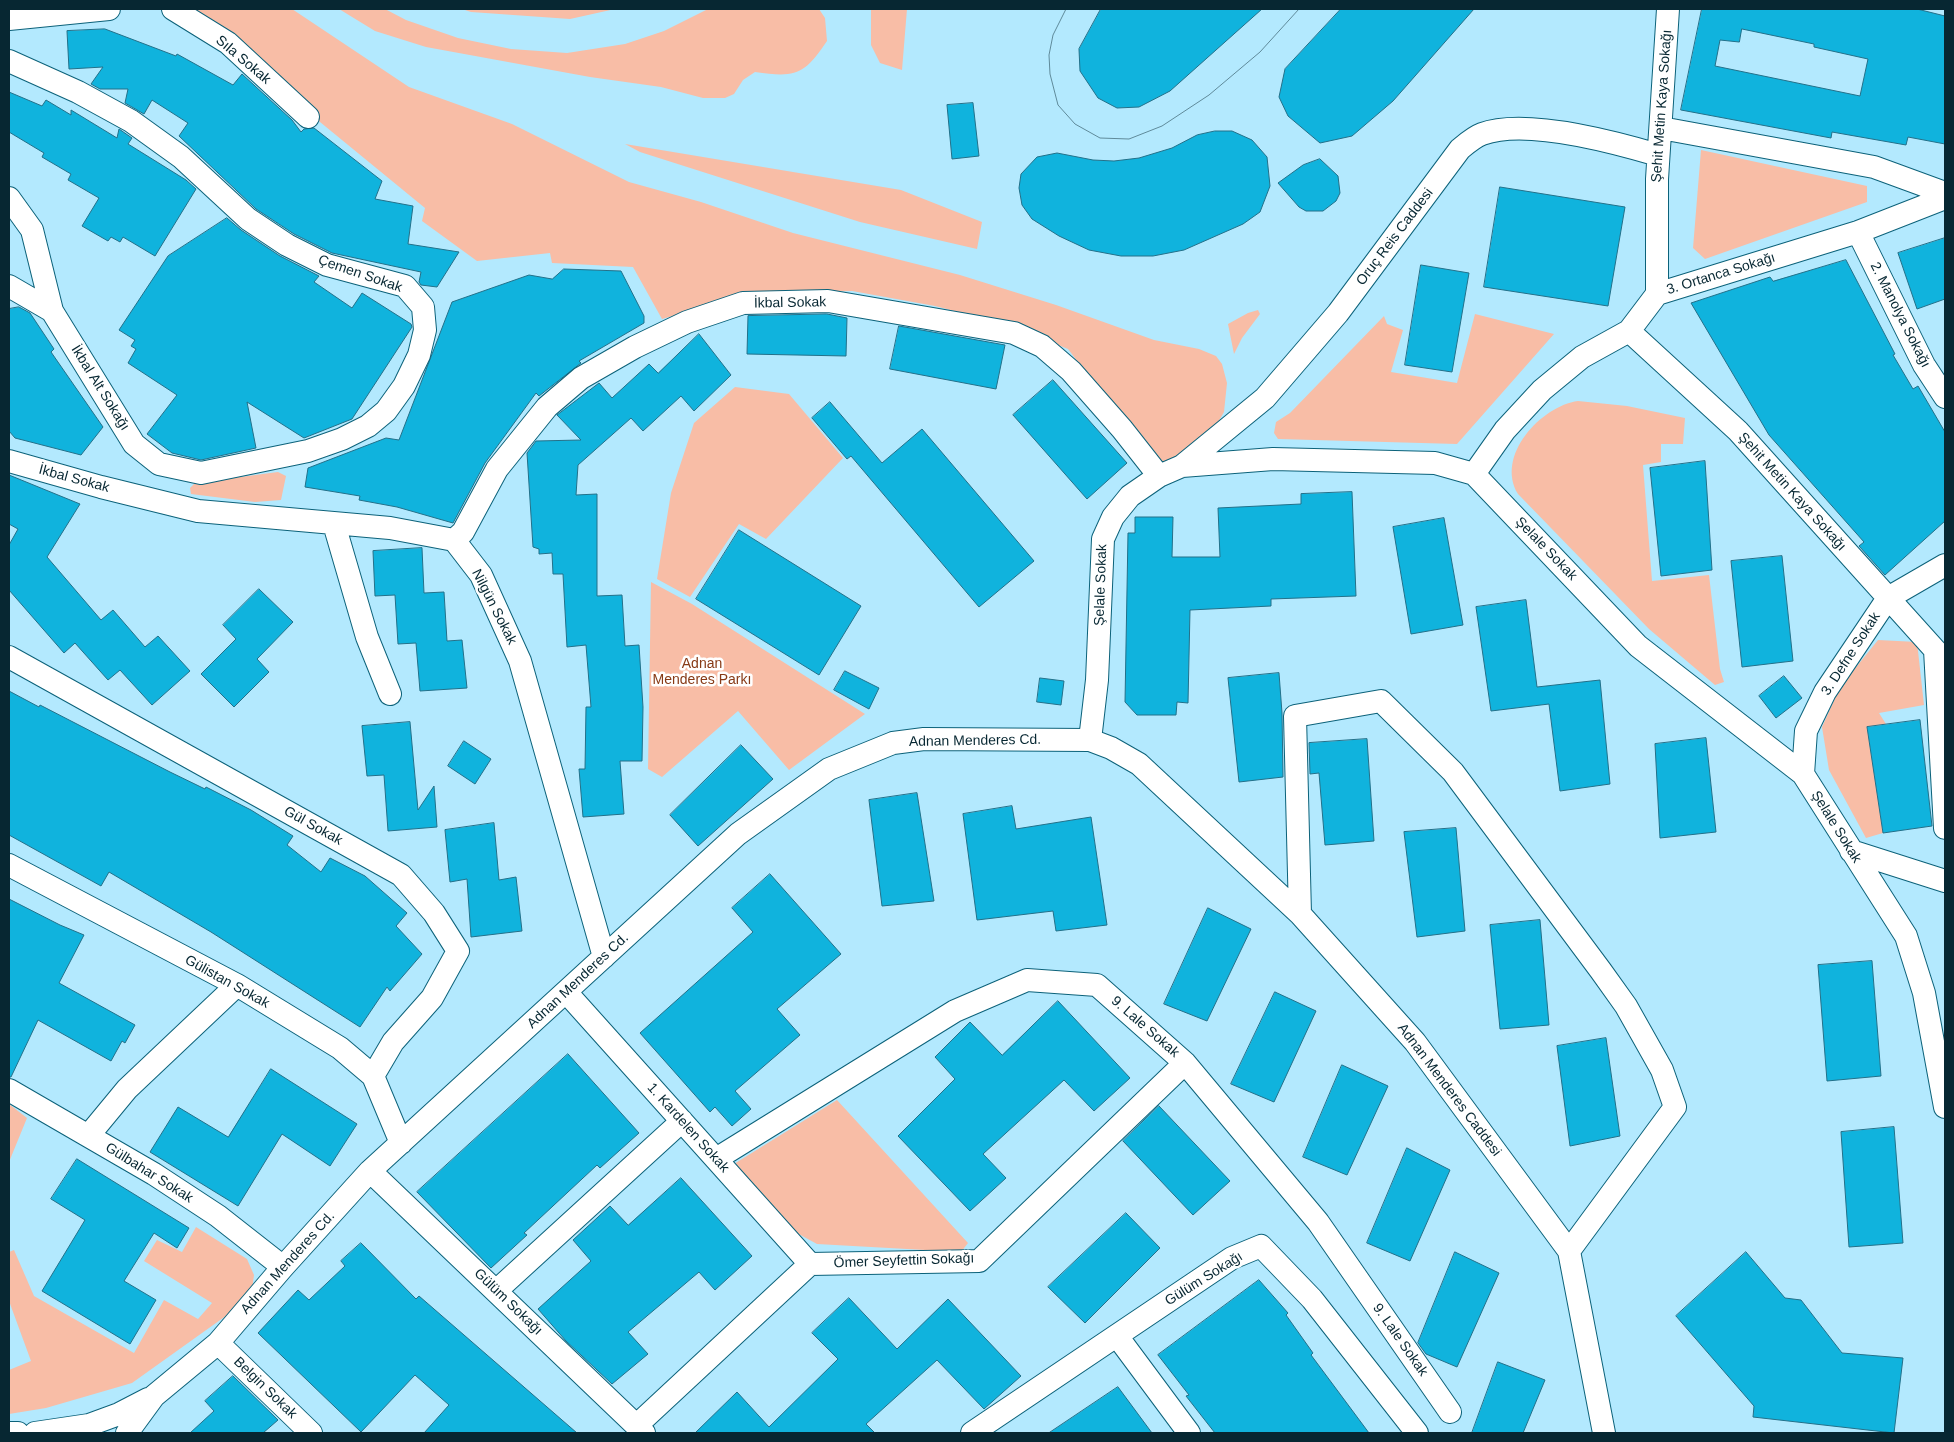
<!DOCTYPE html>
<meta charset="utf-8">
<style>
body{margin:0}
#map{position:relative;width:1954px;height:1442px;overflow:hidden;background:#b3e9fe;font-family:Arial,sans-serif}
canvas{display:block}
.frame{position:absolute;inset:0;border:10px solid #072732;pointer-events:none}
</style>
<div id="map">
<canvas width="1954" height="1442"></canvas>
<div class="frame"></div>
</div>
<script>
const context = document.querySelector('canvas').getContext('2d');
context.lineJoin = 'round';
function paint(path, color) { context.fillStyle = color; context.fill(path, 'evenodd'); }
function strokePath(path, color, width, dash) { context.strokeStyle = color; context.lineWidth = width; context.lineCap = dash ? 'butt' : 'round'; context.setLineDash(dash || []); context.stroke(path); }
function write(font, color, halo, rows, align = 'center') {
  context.font = font + ' Arial,sans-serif'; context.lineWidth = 5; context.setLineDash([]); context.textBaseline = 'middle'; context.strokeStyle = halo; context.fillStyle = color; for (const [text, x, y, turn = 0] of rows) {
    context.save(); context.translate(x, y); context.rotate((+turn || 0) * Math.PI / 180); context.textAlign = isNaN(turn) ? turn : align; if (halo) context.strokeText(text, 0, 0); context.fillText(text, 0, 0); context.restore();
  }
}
paint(new Path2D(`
 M 182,9 L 292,9 L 409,87 L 512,124 L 629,182 L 701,202 L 793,233 L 960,275 L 1056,305 L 1154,340 L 1199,349 L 1216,356 L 1222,364 L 1227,383 L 1224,412 L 1217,424 L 1198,446 L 1161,463 L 1151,458 L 1068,349 L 1009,325 L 935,306 L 852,291 L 758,293 L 662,319 L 633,267 L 552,263 L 550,253 L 477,261 L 422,221 L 425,208 Z
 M 339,9 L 385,9 L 406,20 L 458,38 L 511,49 L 567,53 L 625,44 L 664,31 L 708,9 L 819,9 L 825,18 L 827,41 C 804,75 796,78 755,72 L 743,80 L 734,94 L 725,98 L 703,98 L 661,87 L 590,77 L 426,47 L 375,31 Z
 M 462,9 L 615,9 L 570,19 L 471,12 Z
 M 871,9 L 907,9 L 902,70 L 880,63 L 871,45 Z
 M 625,144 L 901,190 L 982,222 L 977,249 L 860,222 L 640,152 Z
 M 1701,150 L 1867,186 L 1867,202 L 1705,259 L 1693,248 Z
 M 1258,310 L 1260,314 L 1242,338 L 1234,354 L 1228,324 L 1248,313 Z
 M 1475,314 L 1554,334 L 1457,444 L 1278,439 L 1274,433 L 1276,422 L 1290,413 L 1384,316 L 1387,324 L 1403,330 L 1391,372 L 1457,383 Z
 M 735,387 L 789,394 L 843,458 L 766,539 L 739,524 L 690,597 L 657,579 L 671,493 L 694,423 Z
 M 1578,401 L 1627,406 L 1685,418 L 1683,444 L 1661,444 L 1661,462 L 1643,465 L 1652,581 L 1709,575 L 1720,669 L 1724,682 L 1715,685 L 1649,629 L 1518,494 C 1495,456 1541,406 1578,401 Z
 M 278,472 L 286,476 L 281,500 L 255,502 L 191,494 L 190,488 L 195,483 Z
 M 651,582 L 692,604 L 865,714 L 789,770 L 738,711 L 662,777 L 648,769 Z
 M 1878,640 L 1917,642 L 1924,705 L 1879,713 L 1886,724 L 1867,727 L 1883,833 L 1866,838 L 1829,770 L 1822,727 L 1840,687 Z
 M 837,1100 L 968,1243 L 961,1252 L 817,1244 L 795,1232 L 734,1164 Z
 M 9,1104 L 27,1118 L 9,1162 Z
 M 196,1227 L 247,1259 L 254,1275 L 252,1290 L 237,1308 L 132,1383 L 46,1408 L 9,1414 L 9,1370 L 31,1361 L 9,1301 L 9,1252 L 14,1250 L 34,1296 L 134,1353 L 164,1300 L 198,1319 L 212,1303 L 144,1261 L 157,1240 L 182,1252 Z`), '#f8bda6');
const building = new Path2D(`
 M 1101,9 L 1262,9 L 1170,91 L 1139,107 L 1117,108 L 1098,98 L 1080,71 L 1079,49 Z
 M 1341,9 L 1474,9 L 1393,101 L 1352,136 L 1320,143 L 1288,116 L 1279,97 L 1285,69 Z
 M 1702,9 L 1917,9 L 1945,16 L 1945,144 L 1908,137 L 1906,145 L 1832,132 L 1831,138 L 1681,110 ZM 1742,29 L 1814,44 L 1814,47 L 1868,59 L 1860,96 L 1715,66 L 1720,40 L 1739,42 Z
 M 105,29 L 176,56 L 177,54 L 233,85 L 242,74 L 292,120 L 301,132 L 304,129 L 314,128 L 382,181 L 375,199 L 413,206 L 408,244 L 459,252 L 437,287 L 421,285 L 419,282 L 421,272 L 332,253 L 294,234 L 256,209 L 179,136 L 188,123 L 152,100 L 144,114 L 125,103 L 128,89 L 100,89 L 91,84 L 103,67 L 69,69 L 67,31 Z
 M 9,92 L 42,106 L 46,100 L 71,115 L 71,110 L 117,138 L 119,129 L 132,138 L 128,144 L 186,180 L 196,189 L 155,256 L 123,237 L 120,242 L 111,237 L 108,241 L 82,226 L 99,198 L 68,180 L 71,174 L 42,157 L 44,153 L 9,132 Z
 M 973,103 L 979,156 L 952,159 L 947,105 Z
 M 1215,131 L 1232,131 L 1252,140 L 1267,157 L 1270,186 L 1260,212 L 1243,224 L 1184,250 L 1153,256 L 1121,256 L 1089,250 L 1059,236 L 1032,219 L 1022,205 L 1019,188 L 1021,174 L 1037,157 L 1057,153 L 1093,160 L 1114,161 L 1139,158 L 1172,148 L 1197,135 Z
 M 1320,159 L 1338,176 L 1340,193 L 1336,201 L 1323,211 L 1306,211 L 1299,207 L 1278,183 L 1303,165 Z
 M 1500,187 L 1625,207 L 1608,306 L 1484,287 Z
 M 227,218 L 241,230 L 280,256 L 319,276 L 314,282 L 352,308 L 362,293 L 411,324 L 412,327 L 352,419 L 304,438 L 247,402 L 256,448 L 201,460 L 172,453 L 147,434 L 177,395 L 128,363 L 136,349 L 131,346 L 135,340 L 119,330 L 168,256 Z
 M 1945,238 L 1945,299 L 1917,309 L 1898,253 Z
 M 1846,260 L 1895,354 L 1893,355 L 1913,389 L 1918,386 L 1945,432 L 1945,521 L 1885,575 L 1859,546 L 1864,542 L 1769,435 L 1691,303 L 1770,277 L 1773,281 Z
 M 1421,265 L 1469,273 L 1452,372 L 1405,365 Z
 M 564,269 L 621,271 L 644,316 L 644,323 L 579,361 L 581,363 L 539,396 L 536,393 L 485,463 L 453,523 L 397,507 L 359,500 L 360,496 L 305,487 L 308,468 L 386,438 L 399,440 L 452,302 L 529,275 L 552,279 Z
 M 19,307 L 30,313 L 54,349 L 51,352 L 103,427 L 81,455 L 15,438 L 9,431 L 9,309 Z
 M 827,314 L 847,318 L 846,356 L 747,354 L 748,316 Z
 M 899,326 L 1005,345 L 996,389 L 890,369 Z
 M 699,334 L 731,375 L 694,411 L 681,396 L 643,431 L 631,418 L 578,465 L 576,495 L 597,494 L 597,596 L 622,595 L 625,646 L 639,645 L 643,707 L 642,761 L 620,761 L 624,814 L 583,817 L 579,769 L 585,769 L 586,707 L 591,707 L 586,645 L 567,647 L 563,574 L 553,574 L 552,553 L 539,554 L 539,549 L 533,547 L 527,453 L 536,441 L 581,440 L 557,415 L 599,383 L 612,398 L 649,364 L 658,373 Z
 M 1053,380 L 1127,463 L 1087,499 L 1013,415 Z
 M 830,402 L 882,463 L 922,429 L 1034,561 L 979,607 L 851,456 L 847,459 L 812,418 Z
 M 1705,461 L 1712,570 L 1661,576 L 1650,468 Z
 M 9,475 L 80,504 L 47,557 L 101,620 L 113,610 L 145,647 L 158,636 L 190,671 L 152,705 L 120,670 L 108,680 L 75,643 L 64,653 L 9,590 L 9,545 L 18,529 L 9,524 Z
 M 1352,492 L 1356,596 L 1271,599 L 1271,606 L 1190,610 L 1188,703 L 1177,702 L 1176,715 L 1137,715 L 1125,702 L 1128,533 L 1135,533 L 1135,517 L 1173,517 L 1172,557 L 1220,557 L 1218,508 L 1301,504 L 1301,494 Z
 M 1444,518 L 1463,625 L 1411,634 L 1393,527 Z
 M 739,530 L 861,606 L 819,675 L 696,599 Z
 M 422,548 L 424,593 L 444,592 L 447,641 L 462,640 L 467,688 L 420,691 L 416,643 L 398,644 L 395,595 L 375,596 L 373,551 Z
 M 1782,556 L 1793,661 L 1742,667 L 1731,561 Z
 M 259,589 L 293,622 L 257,659 L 269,672 L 234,707 L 201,674 L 236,639 L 223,625 Z
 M 1526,600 L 1537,687 L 1600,680 L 1610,784 L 1560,791 L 1549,704 L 1491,711 L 1476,607 Z
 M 845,671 L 879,688 L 869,709 L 834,690 Z
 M 1279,673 L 1282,713 L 1283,777 L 1239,782 L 1228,678 Z
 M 1784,676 L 1802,698 L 1776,718 L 1759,696 Z
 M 1040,678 L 1064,681 L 1061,705 L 1037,702 Z
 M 9,691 L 39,707 L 40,705 L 170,772 L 205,789 L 206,787 L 251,810 L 293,836 L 287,845 L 321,872 L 330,858 L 365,876 L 407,913 L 396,926 L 422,954 L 390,991 L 387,987 L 360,1027 L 211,932 L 109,872 L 101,886 L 9,835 Z
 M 1920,720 L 1932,826 L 1883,833 L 1867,727 Z
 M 410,722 L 418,810 L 434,786 L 437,827 L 388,831 L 384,775 L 367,776 L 362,726 Z
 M 1706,738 L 1716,832 L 1660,838 L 1655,744 Z
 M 1367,739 L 1374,841 L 1325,845 L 1319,773 L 1310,774 L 1309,743 Z
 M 464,741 L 491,759 L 475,784 L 448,766 Z
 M 741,745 L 773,779 L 698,846 L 670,815 Z
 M 917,793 L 934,901 L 882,906 L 869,800 Z
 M 1012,806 L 1016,829 L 1091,817 L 1107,925 L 1056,931 L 1053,911 L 977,920 L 963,814 Z
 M 494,823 L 499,880 L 516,877 L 522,931 L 471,937 L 467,879 L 450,882 L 445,830 Z
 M 1456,828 L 1465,931 L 1417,937 L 1404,832 Z
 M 770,874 L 841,954 L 777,1009 L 800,1035 L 735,1091 L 751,1109 L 732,1126 L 715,1107 L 710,1112 L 640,1033 L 753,932 L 732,908 Z
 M 9,899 L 60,925 L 84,935 L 59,983 L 135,1025 L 125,1043 L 122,1041 L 111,1061 L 38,1020 L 11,1077 L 9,1077 Z
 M 1208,908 L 1251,929 L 1207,1021 L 1164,1004 Z
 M 1540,920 L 1549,1025 L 1500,1029 L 1490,925 Z
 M 1872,961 L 1881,1076 L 1827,1081 L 1818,965 Z
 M 1275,992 L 1316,1011 L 1274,1102 L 1231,1084 Z
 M 1058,1001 L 1130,1078 L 1094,1111 L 1064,1080 L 983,1154 L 1006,1178 L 970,1211 L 898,1136 L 955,1079 L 935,1057 L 970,1022 L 1002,1055 Z
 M 1606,1038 L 1620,1136 L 1570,1146 L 1557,1046 Z
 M 568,1054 L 639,1133 L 600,1168 L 597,1165 L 524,1233 L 527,1235 L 491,1268 L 417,1192 Z
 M 1342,1065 L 1388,1086 L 1347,1175 L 1303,1157 Z
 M 271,1069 L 357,1124 L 330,1166 L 282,1134 L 238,1206 L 150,1152 L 178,1107 L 228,1137 Z
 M 1159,1106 L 1230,1181 L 1193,1215 L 1123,1141 Z
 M 1894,1127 L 1903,1243 L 1849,1247 L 1841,1132 Z
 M 1407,1148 L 1450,1170 L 1410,1261 L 1367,1243 Z
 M 77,1159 L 189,1228 L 177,1248 L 154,1233 L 124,1281 L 156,1300 L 130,1344 L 42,1291 L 85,1220 L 51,1199 Z
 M 681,1178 L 752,1256 L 715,1290 L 699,1272 L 628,1332 L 648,1354 L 612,1384 L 566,1341 L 538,1309 L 591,1261 L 573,1240 L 610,1206 L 628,1225 Z
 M 1126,1213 L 1160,1248 L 1085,1323 L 1048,1287 Z
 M 361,1243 L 416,1299 L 419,1296 L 577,1433 L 424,1433 L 449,1405 L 415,1375 L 361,1432 L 258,1333 L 298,1290 L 309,1300 L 345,1266 L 341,1261 Z
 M 1455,1252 L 1499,1273 L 1457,1367 L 1426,1354 L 1418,1343 Z
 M 1746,1252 L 1785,1298 L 1801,1300 L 1842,1353 L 1903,1358 L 1894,1433 L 1753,1417 L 1754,1406 L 1676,1316 Z
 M 1259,1280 L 1288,1313 L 1286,1315 L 1313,1353 L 1311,1355 L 1369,1433 L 1215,1433 L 1186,1396 L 1189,1395 L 1158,1355 Z
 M 849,1298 L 897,1349 L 948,1299 L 1021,1376 L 984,1409 L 937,1360 L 866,1424 L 875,1433 L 695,1433 L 737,1392 L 769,1427 L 838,1359 L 812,1333 Z
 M 1498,1362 L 1545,1380 L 1523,1433 L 1472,1433 Z
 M 233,1376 L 278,1420 L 263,1433 L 190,1433 L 214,1411 L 205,1401 Z
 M 1118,1387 L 1152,1433 L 1049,1433 Z`);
paint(building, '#10b3dd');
strokePath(building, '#237089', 1);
const street = new Path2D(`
 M 173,9 L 228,43 L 308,117
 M 9,19 L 109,9
 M 9,61 L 78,92 L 131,121 L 181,157 L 248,219 L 287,245 L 327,265 L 405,286 L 423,307 L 425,330 L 419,355 L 404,386 L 386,411 L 368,426 L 342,439 L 308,451 L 201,473 L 159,464 L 134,444 L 52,311 L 9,286
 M 1661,128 L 1874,167 L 1945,193
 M 9,198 L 32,230 L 52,311
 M 1858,232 L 1924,365 L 1945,397
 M 1657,294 L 1657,179 L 1668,9
 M 1629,331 L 1738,431 L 1945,661
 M 9,461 L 101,487 L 198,511 L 390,528 L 454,540 L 481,575 L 520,661 L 604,957
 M 1182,466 L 1265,398 L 1338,313 L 1460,149 C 1466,144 1474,137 1482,134 C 1525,118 1614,142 1658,155
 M 1474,474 L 1505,430 L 1542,390 L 1582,357 L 1629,331 L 1657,294 L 1858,232 L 1945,198
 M 334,524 L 367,637 L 390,694
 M 454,540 L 463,532 L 497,469 L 547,407 L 581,378 L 635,347 L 687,322 L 743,303 L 828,301 L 1014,333 L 1042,346 L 1071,371 L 1122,429 L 1159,476
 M 1935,650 L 1945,828
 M 9,657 L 401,875 L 434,913 L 458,951 L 432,998 L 393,1042 L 373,1076
 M 1090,740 L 1097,680 L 1103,539 L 1113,517 L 1130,496 L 1159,476 L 1182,466 L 1273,459 L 1435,463 L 1474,474 L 1638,646 L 1803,774 L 1906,936 L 1924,993 L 1945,1107
 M 1803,774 L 1806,731 L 1825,692 L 1888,598 L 1945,565
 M 1851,851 L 1945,881
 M 9,865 L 237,985 L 340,1048 L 373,1076 L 401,1143
 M 1300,914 L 1295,716 L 1381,701 L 1453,772 L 1601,971 L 1626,1006 L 1662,1070 L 1675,1107 L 1569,1251
 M 566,992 L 810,1264
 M 9,1090 L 154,1174 L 218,1216 L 283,1267
 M 89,1135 L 127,1089 L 237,985
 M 716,1159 L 955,1011 L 1027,980 L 1097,985 L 1185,1063 L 1318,1222 L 1450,1412
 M 370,1171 L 644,1433
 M 496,1291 L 682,1121
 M 1117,1336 L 1189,1433
 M 218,1343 L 311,1433
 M 637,1425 L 810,1264 L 979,1261 L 1185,1063
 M 9,1433 L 18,1433
 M 35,1433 L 89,1425 L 119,1414 L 148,1399
 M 127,1433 L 154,1396 L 218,1343 L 283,1267 L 370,1171 L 738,834 L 829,769 L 893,743 L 924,739 L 1090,740 L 1111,748 L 1139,764 L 1300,914 L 1415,1042 L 1569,1251 L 1604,1433
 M 972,1433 L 1232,1258 L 1261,1246 L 1312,1299 L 1417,1433`);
strokePath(street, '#0c627a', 24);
strokePath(street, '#fff', 22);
strokePath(new Path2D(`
 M 1066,9 L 1053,35 L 1049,55 L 1050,74 L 1058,105 L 1075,124 L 1100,138 L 1129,139 L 1162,126 L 1209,95 L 1260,52 L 1299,9`), '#5f8a9a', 1);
write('14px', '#072732', '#fff', [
 ["Sıla Sokak",243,60,40],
 ["Şehit Metin Kaya Sokağı",1662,106,-86],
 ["Oruç Reis Caddesi",1395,237,-53],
 ["Çemen Sokak",360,274,19],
 ["3. Ortanca Sokağı",1721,274,-17],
 ["İkbal Sokak",790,303,-1],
 ["2. Manolya Sokağı",1900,315,63],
 ["İkbal Alt Sokağı",100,388,58],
 ["İkbal Sokak",74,479,15],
 ["Şehit Metin Kaya Sokağı",1792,492,48],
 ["Şelale Sokak",1546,549,46],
 ["Şelale Sokak",1101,585,-88],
 ["Nilgün Sokak",494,607,63],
 ["3. Defne Sokak",1851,654,-57],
 ["Adnan Menderes Cd.",975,741,-1],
 ["Gül Sokak",313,826,29],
 ["Şelale Sokak",1836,827,58],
 ["Adnan Menderes Cd.",578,981,-43],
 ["Gülistan Sokak",227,982,29],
 ["9. Lale Sokak",1145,1027,41],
 ["Adnan Menderes Caddesi",1449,1090,53],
 ["1. Kardelen Sokak",688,1128,48],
 ["Gülbahar Sokak",149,1173,32],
 ["Ömer Seyfettin Sokağı",904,1261,-2],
 ["Adnan Menderes Cd.",288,1263,-48],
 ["Gülüm Sokağı",1204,1279,-32],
 ["Gülüm Sokağı",508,1302,44],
 ["9. Lale Sokak",1400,1340,55],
 ["Belgin Sokak",265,1388,44]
]);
write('14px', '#873a16', '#fff', [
 ["Adnan",702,664],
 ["Menderes Parkı",702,680]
]);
</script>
